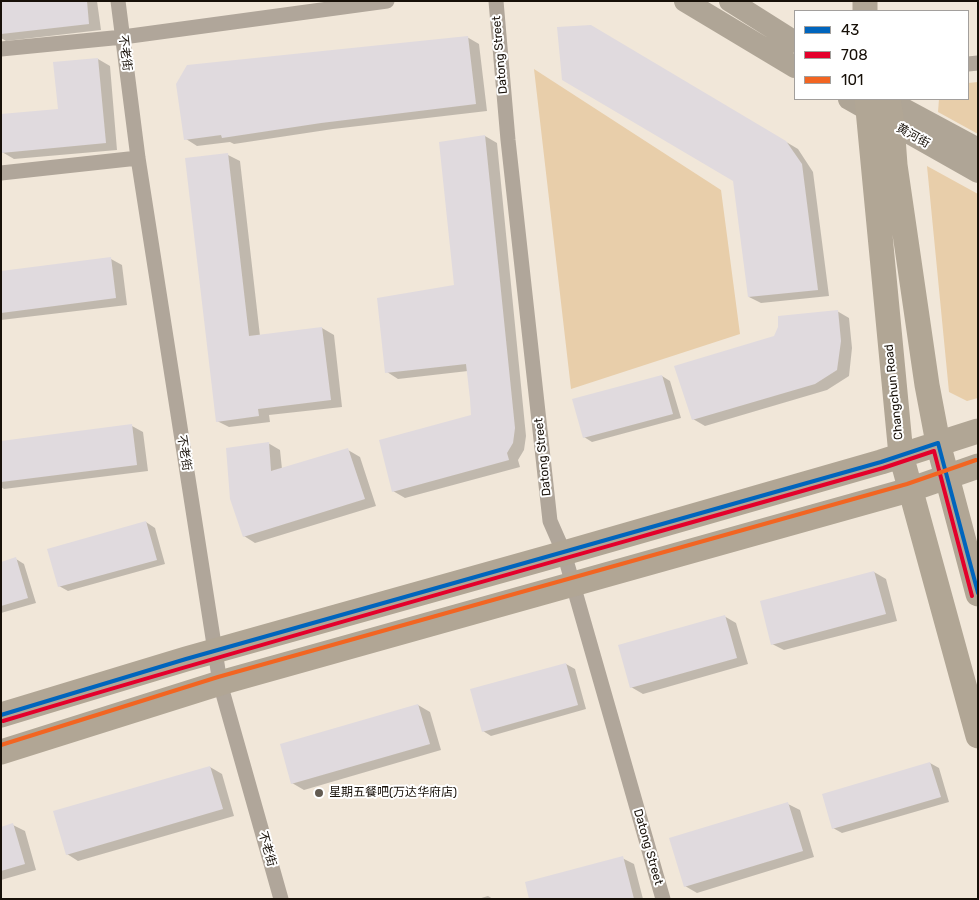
<!DOCTYPE html>
<meta charset="utf-8">
<style>
body{margin:0}
#map{position:relative;width:979px;height:900px;overflow:hidden;background:#f1e7d9;font-family:Rubik,sans-serif}
canvas{display:block}
.frame{position:absolute;inset:0;border:2px solid #171008;pointer-events:none}
.legend{position:absolute;left:794px;top:10px;width:175px;height:90px;box-sizing:border-box;background:#fff;border:1px solid #a29f9c;margin:0;padding:6px 9px;list-style:none;font-size:15px;color:#171008}
.legend li{display:flex;align-items:center;gap:10px;height:25px}
.legend b{width:25px;border:1px solid #a29f9c}
</style>
<div id="map">
<canvas width="979" height="900"></canvas>
<div class="frame"></div>
<ul class="legend">
<li><b style="height:6px;background:#0065bd"></b>43</li>
<li><b style="height:6px;background:#e4002b"></b>708</li>
<li><b style="height:6px;background:#f26522"></b>101</li>
</ul>
</div>
<script>
const context = document.querySelector('canvas').getContext('2d');
context.lineJoin = 'round';
function paint(path, color) { context.fillStyle = color; context.fill(path, 'evenodd'); }
function strokePath(path, color, width, dash) { context.strokeStyle = color; context.lineWidth = width; context.lineCap = dash ? 'butt' : 'round'; context.setLineDash(dash || []); context.stroke(path); }
function write(font, color, halo, rows, align = 'center') {
  context.font = font + ' Rubik,"Noto Sans SC",sans-serif'; context.lineWidth = 4; context.setLineDash([]); context.textBaseline = 'middle'; context.strokeStyle = halo; context.fillStyle = color; for (const [text, x, y, turn = 0] of rows) {
    context.save(); context.translate(x, y); context.rotate((+turn || 0) * Math.PI / 180); context.textAlign = isNaN(turn) ? turn : align; if (halo) context.strokeText(text, 0, 0); context.fillText(text, 0, 0); context.restore();
  }
}
paint(new Path2D(`
 M 534,69 L 721,190 L 740,334 L 571,389 Z
 M 978,82 L 978,134 L 938,112 L 939,99 L 968,99 L 968,83 Z
 M 927,166 L 978,194 L 978,398 L 967,401 L 949,392 Z`), '#e8ceaa');
paint(new Path2D(`
 M 1,1 L 97,1 L 101,30 L 6,41 L 1,38 Z
 M 591,26 L 798,149 L 813,172 L 829,296 L 761,303 L 749,297 L 734,181 Z
 M 467,37 L 479,44 L 487,111 L 333,129 L 234,144 L 230,142 L 197,146 L 186,139 Z
 M 98,59 L 110,66 L 117,150 L 14,159 L 2,152 L 59,110 Z
 M 485,136 L 497,143 L 526,436 L 524,450 L 518,460 L 520,467 L 405,498 L 393,491 L 473,416 L 468,371 L 398,379 L 387,372 L 456,286 Z
 M 228,155 L 240,161 L 260,336 L 322,328 L 334,335 L 342,407 L 269,415 L 270,422 L 229,427 L 217,421 Z
 M 111,259 L 122,265 L 127,305 L 1,320 L 1,272 Z
 M 837,311 L 849,318 L 852,348 L 849,376 L 827,390 L 705,426 L 693,419 L 775,337 Z
 M 662,376 L 670,381 L 681,418 L 592,442 L 584,437 Z
 M 132,426 L 143,432 L 148,471 L 4,489 L 1,487 L 1,442 Z
 M 268,443 L 280,450 L 282,469 L 348,450 L 360,457 L 376,506 L 255,543 L 244,536 Z
 M 146,522 L 155,528 L 165,564 L 68,591 L 59,586 Z
 M 16,559 L 24,564 L 36,603 L 1,613 L 1,563 Z
 M 874,572 L 886,579 L 897,621 L 784,650 L 772,644 Z
 M 724,616 L 736,623 L 748,664 L 643,694 L 631,687 Z
 M 566,664 L 575,669 L 586,709 L 491,736 L 483,731 Z
 M 418,705 L 430,712 L 441,750 L 304,790 L 292,783 Z
 M 930,763 L 939,768 L 949,802 L 842,833 L 833,828 Z
 M 210,767 L 222,774 L 234,816 L 78,861 L 67,854 Z
 M 788,804 L 800,810 L 814,857 L 697,893 L 685,886 Z
 M 13,825 L 25,831 L 36,870 L 1,880 L 1,828 Z
 M 622,858 L 634,864 L 643,899 L 531,899 Z
 M 488,896 L 493,899 L 478,899 Z`), '#0003');
paint(new Path2D(`
 M 1,1 L 87,1 L 89,24 L 1,34 Z
 M 591,25 L 786,141 L 802,164 L 818,290 L 748,297 L 733,181 L 562,80 L 557,27 Z
 M 468,36 L 476,104 L 321,123 L 222,138 L 221,135 L 184,140 L 176,84 L 187,65 Z
 M 98,58 L 106,143 L 1,153 L 1,114 L 58,109 L 53,62 Z
 M 485,135 L 515,428 L 513,443 L 507,453 L 509,460 L 392,492 L 379,440 L 471,415 L 470,399 L 466,364 L 385,373 L 377,298 L 454,285 L 439,142 Z
 M 228,153 L 249,336 L 322,327 L 331,400 L 258,409 L 259,416 L 216,422 L 185,158 Z
 M 111,257 L 116,298 L 1,313 L 1,271 Z
 M 838,310 L 841,341 L 837,370 L 815,384 L 692,420 L 674,366 L 774,336 L 778,327 L 778,316 Z
 M 662,375 L 673,414 L 583,438 L 572,399 Z
 M 132,424 L 137,465 L 1,482 L 1,441 Z
 M 269,442 L 271,471 L 348,448 L 365,499 L 243,537 L 230,499 L 226,448 Z
 M 146,521 L 157,560 L 58,587 L 47,549 Z
 M 16,557 L 28,598 L 1,606 L 1,562 Z
 M 874,571 L 886,614 L 771,645 L 760,601 Z
 M 725,615 L 737,658 L 630,688 L 618,645 Z
 M 566,663 L 578,705 L 482,732 L 470,689 Z
 M 418,704 L 430,744 L 291,784 L 280,744 Z
 M 930,762 L 941,797 L 832,829 L 822,794 Z
 M 210,766 L 223,809 L 66,855 L 53,811 Z
 M 788,802 L 803,851 L 684,887 L 669,838 Z
 M 13,823 L 25,864 L 1,871 L 1,827 Z
 M 623,856 L 634,899 L 529,899 L 525,882 Z`), '#e0dade');
strokePath(new Path2D(`
 M 118,1 L 138,158 L 220,683 L 281,899
 M 496,1 L 508,140 L 550,521 L 564,553 L 663,899
 M 1,49 L 123,37 L 387,1
 M 968,64 L 978,63
 M 1,173 L 138,158`), '#b0a69a', 15);
strokePath(new Path2D(`
 M 685,1 L 795,67
 M 730,1 L 795,42
 M 849,99 L 978,172
 M 885,99 L 978,149`), '#afa596', 22);
strokePath(new Path2D(`
 M 865,1 L 865,11
 M 867,99 L 901,455 L 978,736
 M 888,99 L 892,124 L 895,165 L 927,385 L 938,443 L 978,594
 M 1,715 L 186,659 L 564,553 L 881,462 L 978,431
 M 1,752 L 220,683 L 909,490 L 978,466`), '#b1a695', 25);
strokePath(new Path2D(`
 M 1,715 L 186,659 L 881,462 L 938,443 L 978,593`), '#0065bd', 4);
strokePath(new Path2D(`
 M 3,721 C 295,633 589,552 883,468 L 934,451 L 972,596`), '#e4002b', 4);
strokePath(new Path2D(`
 M 1,745 L 218,677 L 907,484 L 976,460`), '#f26522', 4);
for (const [x, y, r, color] of [
 [319,793,5,"#635b51"]
]) { const dot = new Path2D(); dot.arc(x, y, r, 0, 2 * Math.PI); context.fillStyle = color; context.fill(dot); strokePath(dot, '#fff', 2); }
write('12px', '#171008', '#fff', [
 ["不老街",125,53,83],
 ["Datong Street",500,55,-95],
 ["黄河街",913,136,29],
 ["Changchun Road",894,392,-96],
 ["不老街",184,453,81],
 ["Datong Street",543,457,-96],
 ["Datong Street",648,847,74],
 ["不老街",267,849,74]
]);
write('12px', '#171008', '#fff', [
 ["星期五餐吧(万达华府店)",329,793]
], 'left');
</script>
